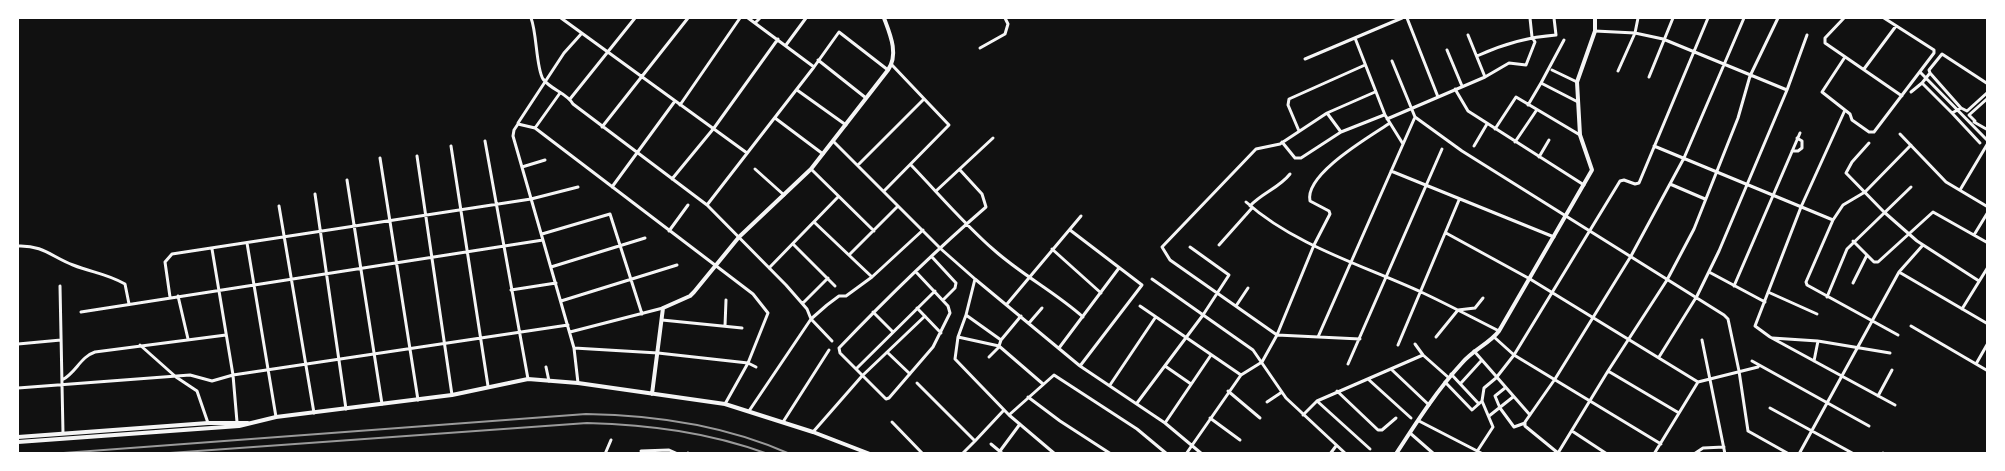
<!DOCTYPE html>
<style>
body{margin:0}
#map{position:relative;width:2005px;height:471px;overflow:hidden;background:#111;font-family:Commissioner,sans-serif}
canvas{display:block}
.frame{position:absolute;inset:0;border:19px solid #fff;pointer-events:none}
</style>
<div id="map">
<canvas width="2005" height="471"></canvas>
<div class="frame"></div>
</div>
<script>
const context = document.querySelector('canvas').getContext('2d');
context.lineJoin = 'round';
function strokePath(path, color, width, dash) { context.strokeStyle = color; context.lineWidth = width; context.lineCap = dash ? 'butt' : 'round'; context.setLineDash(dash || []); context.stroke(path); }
strokePath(new Path2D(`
 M 531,18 C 537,33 536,68 543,79 C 551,90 567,93 573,104 L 707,205 L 786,285 L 807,309 L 811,319 L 832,341
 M 561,18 L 747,153
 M 748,18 L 814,67
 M 1407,18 L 1438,97
 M 1844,18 L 1825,38 L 1825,43 L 1902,96
 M 755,23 L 760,18
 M 1595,31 L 1635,33 L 1663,39 L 1787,90
 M 1468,35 L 1485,77
 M 1355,38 L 1385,115 L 1403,144
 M 1564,40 L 1541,83 L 1578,102
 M 786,45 L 806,18
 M 980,48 L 1005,34 L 1008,24 L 1005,18
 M 1447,50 L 1462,86
 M 1477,56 C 1503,44 1527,37 1556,35 L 1554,18
 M 1845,57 L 1822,92 L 1850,114 L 1852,120 L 1869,132 L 1874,132 L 1934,53 L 1934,50 L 1884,18
 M 1305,59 L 1402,18
 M 818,60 L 866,98
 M 1392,61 L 1415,117 L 1462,151 L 1724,315 L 1728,319 L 1739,371 L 1748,431 L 1789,454
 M 1864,69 L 1896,26
 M 1552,70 L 1577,82
 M 1618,71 L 1635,33 L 1638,18
 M 1920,72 L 1988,141
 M 1930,73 L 1929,70 L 1942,54 L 1988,84
 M 1649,77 L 1673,18
 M 1455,89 L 1468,111 L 1584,185
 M 797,90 L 846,125
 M 1911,92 L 1922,83 L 1952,113 L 1961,108 L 1930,73 L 1922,83
 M 560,93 L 535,128 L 753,294 L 768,313 L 748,363 L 725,404
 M 570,99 L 635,18
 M 680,105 L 740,18
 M 1528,105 L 1541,83
 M 1961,108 L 1967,111 L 1988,92
 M 1845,110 L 1801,207 L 1755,326 L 1770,337 L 1895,405
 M 1952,113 L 1980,143
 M 775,118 L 823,154
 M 1387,119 L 1485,77 L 1509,63 L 1526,65 L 1535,42 L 1532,37 L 1530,18
 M 1975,121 L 1969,115 L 1988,98
 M 1974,122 L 1988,130
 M 518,123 L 564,53 L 582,33
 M 602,127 L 688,18
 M 535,128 L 518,124 L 514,130 L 513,136 L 574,348 L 578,383
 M 1495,129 L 1516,97 L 1580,135
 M 1299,131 L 1288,105 L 1289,99 L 1365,65
 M 1341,132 L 1384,115
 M 1900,134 L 1946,182 L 1988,207
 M 485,141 L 528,379
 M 833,141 L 941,249 L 975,279 L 1080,366 L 1165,423 L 1202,454
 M 1282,142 L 1295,158 L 1301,158 L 1341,132 L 1327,113
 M 1515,142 L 1536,111
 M 1869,143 L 1852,162 L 1846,173 L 1884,212 L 1917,241 L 1979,281
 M 451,146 L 488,386
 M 1474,146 L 1487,124
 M 1654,146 L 1833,220
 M 1792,151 L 1798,151 L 1802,148 L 1802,141 L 1797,138
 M 417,156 L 452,395
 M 1539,157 L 1549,140
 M 380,158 L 418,400
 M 858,165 L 924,99
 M 911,165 C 938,193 964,224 994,250 C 1022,275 1055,292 1083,317
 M 522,167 L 545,160
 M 755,169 L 784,195
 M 811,169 L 874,231
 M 1391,171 L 1554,237
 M 672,179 L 714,128 L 778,39
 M 347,180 L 382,404
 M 1670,184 L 1705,199
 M 612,187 L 675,101
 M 1960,190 L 1988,143
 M 884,191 L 949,125 L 892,65
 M 936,191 L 993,138
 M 315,194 L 346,409
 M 1246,202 C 1294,245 1362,265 1421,292 C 1447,304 1473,318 1499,331
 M 707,205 L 814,67 L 839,32 L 888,70
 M 279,206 L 314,413
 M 1250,206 C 1262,193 1279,188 1290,174
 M 814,222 L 872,277 L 923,230
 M 1070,230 L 1142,285 L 1080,366
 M 669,231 L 688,205
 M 1446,233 L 1530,279 L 1698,382 L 1654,454
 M 542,234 L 610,214 L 642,314
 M 1974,235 L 1988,212
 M 1853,241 L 1874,262 L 1878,262 L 1933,212 L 1988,243
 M 247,243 L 276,417
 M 793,244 L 835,286
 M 1219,245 L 1252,208
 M 18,246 C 43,245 52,257 73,265 C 93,273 105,273 125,284 L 129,304
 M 212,249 L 233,375 L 237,422
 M 1052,249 L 1101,293
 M 850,254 L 898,206
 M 932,257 L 956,283 L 955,288 L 943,300
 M 551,267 L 645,238
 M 769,268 L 838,197
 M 916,272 L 948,306 L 950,313 L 933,347 L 889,398 L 886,399 L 840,353 L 839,348 C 886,299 935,251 986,207 L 982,194 L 960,170
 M 1709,272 L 1765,302
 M 1899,272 L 1988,324
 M 975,279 L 966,315 L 1001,340
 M 1152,279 L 1253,350 L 1286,398 L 1346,454
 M 1853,283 L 1867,255
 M 60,286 L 63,433
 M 1734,286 L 1800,133
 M 511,290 L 556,283
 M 1768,292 L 1817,314
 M 178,296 L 188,339
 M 170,297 L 165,262 L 172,254 L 531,199 L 578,187
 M 1827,297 L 1847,249 L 1911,187
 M 561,301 L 677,265
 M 803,303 L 828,278
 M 1007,304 L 1081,216
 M 1140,306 L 1241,375
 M 1236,306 L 1248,288
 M 917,308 L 941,333
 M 1962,309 L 1988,267
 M 81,312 L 543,240
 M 873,312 L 893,332
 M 966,315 L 958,337 L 955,359 L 1009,415 L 1055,454
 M 1021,316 L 1001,340 L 999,346 L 1043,384
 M 662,320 L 742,328
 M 1029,323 L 1042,308
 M 725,326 L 726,300
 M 1911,326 L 1988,371
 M 570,332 L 663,308
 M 1898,335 L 1807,285 L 1806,282 L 1833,220 L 1843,205 L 1865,192 L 1911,145
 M 958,337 L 999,346
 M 1318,337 L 1415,117
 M 1436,337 L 1458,310 L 1475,308 L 1483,298
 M 1494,337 L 1514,355 L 1661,444
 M 1772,338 L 1818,341 L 1890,353
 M 1360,339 L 1277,335 L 1170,260 L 1162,247 L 1256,149 L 1280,144 L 1327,113 L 1375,92
 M 1702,340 L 1725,454
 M 18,344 L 61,340
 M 1415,344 L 1423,355
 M 140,345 L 176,377 L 197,391 L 208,423
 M 1398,345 L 1459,200
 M 574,348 L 658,353 L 748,363 L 756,367
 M 1059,348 L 1119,268
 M 1474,351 L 1530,415
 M 887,352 L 910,374
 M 989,357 L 999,347
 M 1659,357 L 1697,296 L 1719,251 L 1787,90 L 1807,35
 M 1752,361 L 1869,426
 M 1814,361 L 1818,341
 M 1348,364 L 1442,149
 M 1976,364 L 1988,343
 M 1165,366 L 1191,384
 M 546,367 L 549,381
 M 856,369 L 935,291
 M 1391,369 L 1429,405
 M 1608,371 L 1679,413
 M 1451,374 L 1479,404
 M 1368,379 L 1411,418
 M 62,380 C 76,373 80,357 95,352 L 226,335
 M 1445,382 L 1472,410 L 1482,401
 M 1698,382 L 1758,367
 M 917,383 L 975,441 L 962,454
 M 1461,383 L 1481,361
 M 1110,385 L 1155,318
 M 18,388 L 190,375 L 212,381 L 233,375 L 568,325
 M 1505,388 L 1495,396 L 1500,408 L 1514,427 L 1525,423
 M 1228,391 L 1260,418
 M 1337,391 L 1378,430 L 1382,430 L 1396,418
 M 1878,396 L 1892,370
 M 1028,397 L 1060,421 L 1111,454
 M 1317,401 L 1423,355 L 1449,378
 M 1267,402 L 1282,392
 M 1137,403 L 1203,315 L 1229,275 L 1190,247
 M 1770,408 L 1854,454
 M 749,411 L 811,319 L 827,305 L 839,296 L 846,296 L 872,277
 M 1009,415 L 1054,375 L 1137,429 L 1167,454
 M 1303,415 L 1317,401 L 1370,449
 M 1489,416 L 1513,397
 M 1210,418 L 1240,440
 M 1419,421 L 1483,454
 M 783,422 L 829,350
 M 892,422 L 923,454
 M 1165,423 L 1211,355
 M 1572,431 L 1607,454
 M 813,432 L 862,376 L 925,316
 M 1410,433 L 1434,454
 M 975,441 L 1004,410
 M 991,444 L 1003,454
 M 1478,450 L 1493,427 L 1482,401 L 1484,388 L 1496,378 L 1514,355 L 1620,181 L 1624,180 L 1635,184 L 1639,183 L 1708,18
 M 641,451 L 669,450 L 678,454
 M 1000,451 L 1020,424
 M 688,453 L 690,454
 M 1558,453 L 1525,426 L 1525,422 L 1555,379 L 1631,256 L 1684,158 L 1744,18
 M 1558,453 L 1608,371 L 1667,280 L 1694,229 L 1738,118 L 1750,76 L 1778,18
 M 1883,453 L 1883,454
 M 605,454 L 611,440
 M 1186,454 L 1241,375 L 1262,362 L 1277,335 L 1314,245 L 1330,214 L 1329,211 L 1310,201 C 1304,174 1371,136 1390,123
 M 1330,454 L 1336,446
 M 1694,454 L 1703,448 L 1724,447
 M 1799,454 L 1899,272 L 1923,245`), '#f5f5f5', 3);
strokePath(new Path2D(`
 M 652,394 L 663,308 L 690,296 L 694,292 L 739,237 L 811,169 L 888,70 C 899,54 890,34 884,18
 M 18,437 L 208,423 L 248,423
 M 18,442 L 239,426 L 276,417 L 452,395 L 528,379 L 578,383 L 725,404 L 813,432 L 870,454
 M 1396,454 C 1416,423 1437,390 1462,363 C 1473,350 1490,343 1499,331 L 1592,170 L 1580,135 L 1577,82 L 1595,31 L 1595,18`), '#f5f5f5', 4);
strokePath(new Path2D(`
 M 50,454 L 586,414 C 657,415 725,425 790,454
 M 156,454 L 587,423 C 650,425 708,432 768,454`), '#9a9a9a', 2);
</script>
